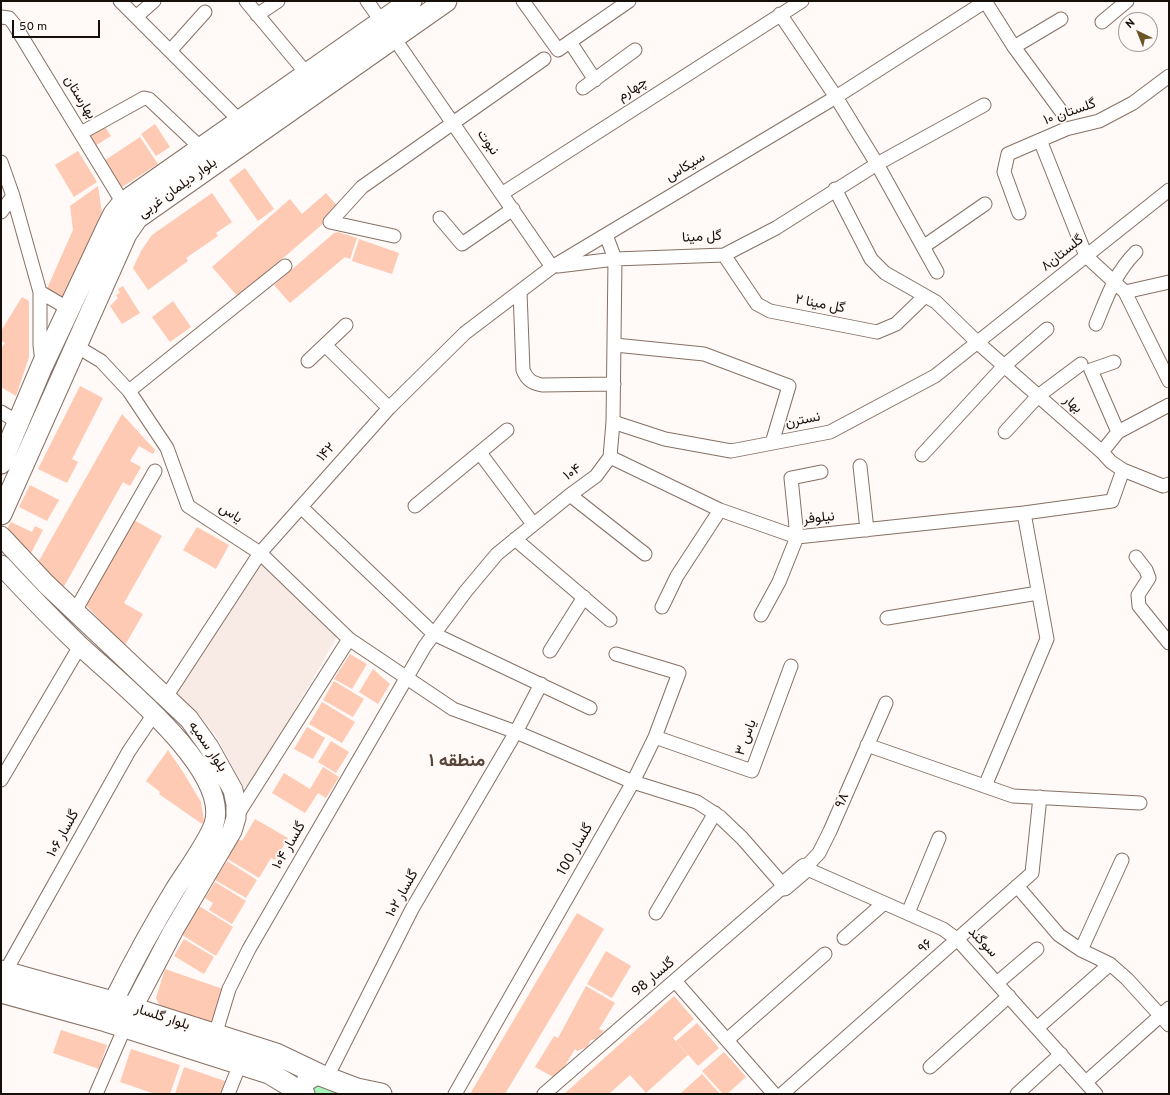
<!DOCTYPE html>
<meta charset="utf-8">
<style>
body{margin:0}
#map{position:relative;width:1170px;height:1095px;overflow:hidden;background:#fff9f7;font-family:Overpass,sans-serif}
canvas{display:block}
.frame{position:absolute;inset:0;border:2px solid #160e09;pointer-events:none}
.north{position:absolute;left:1118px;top:12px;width:40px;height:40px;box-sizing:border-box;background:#fff9f7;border:1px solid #a29b98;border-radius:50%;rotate:317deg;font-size:11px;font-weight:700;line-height:16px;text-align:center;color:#160e09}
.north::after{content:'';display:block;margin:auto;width:14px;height:18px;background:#6c5525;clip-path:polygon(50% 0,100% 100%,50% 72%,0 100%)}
.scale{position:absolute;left:12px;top:20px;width:88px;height:18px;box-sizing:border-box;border:2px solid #160e09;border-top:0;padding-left:5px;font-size:12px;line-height:14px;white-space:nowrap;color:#160e09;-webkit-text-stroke:3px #fff9f7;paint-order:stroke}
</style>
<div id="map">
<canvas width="1170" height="1095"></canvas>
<div class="frame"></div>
<div class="north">N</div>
<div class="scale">50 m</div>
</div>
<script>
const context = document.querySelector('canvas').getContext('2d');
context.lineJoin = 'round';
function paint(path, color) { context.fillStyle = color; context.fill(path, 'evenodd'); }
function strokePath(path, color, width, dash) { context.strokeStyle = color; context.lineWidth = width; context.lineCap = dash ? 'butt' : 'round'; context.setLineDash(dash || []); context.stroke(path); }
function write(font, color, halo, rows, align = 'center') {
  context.font = font + ' Overpass,Vazirmatn,sans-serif'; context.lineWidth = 3.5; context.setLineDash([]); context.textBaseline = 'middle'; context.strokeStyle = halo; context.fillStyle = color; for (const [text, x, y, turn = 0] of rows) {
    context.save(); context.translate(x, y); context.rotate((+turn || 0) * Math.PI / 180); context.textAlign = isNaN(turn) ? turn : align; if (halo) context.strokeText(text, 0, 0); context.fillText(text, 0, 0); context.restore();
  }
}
paint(new Path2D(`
 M 258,557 L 338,635 L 252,784 L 243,787 L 217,737 L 200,716 L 175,696 Z`), '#f8eae4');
paint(new Path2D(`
 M 318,1085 L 340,1094 L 313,1094 L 313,1088 Z`), '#a7f5ba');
paint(new Path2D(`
 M 102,122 L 111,136 L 95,146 L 87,132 Z
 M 155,124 L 170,147 L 156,156 L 141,134 Z
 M 140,137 L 158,164 L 119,189 L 101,163 Z
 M 78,151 L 97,182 L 74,197 L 55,165 Z
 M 245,168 L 274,209 L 258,221 L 229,180 Z
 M 98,186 L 102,213 L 62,301 L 45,293 L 73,230 L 70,206 Z
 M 212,193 L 232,222 L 216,233 L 218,236 L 186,258 L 188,261 L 148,290 L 133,268 L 141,251 L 152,235 Z
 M 326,193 L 340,209 L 238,297 L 212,267 L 290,199 L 302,214 Z
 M 338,232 L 357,238 L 350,259 L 345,257 L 290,303 L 274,285 L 334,233 Z
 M 359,239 L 399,253 L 392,274 L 352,261 Z
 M 123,286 L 140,313 L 122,324 L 110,306 L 118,298 L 116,295 L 120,293 L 118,289 Z
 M 22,297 L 29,301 L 29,357 L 16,396 L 1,387 L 1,349 L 5,343 L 1,340 L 1,331 Z
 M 173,301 L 191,327 L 170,342 L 152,317 Z
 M 80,386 L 103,398 L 72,459 L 78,462 L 67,483 L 38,469 Z
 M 122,414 L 155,450 L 153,454 L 139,446 L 130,461 L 141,467 L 130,486 L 123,482 L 62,590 L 36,566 Z
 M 30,485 L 59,500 L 47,521 L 19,507 Z
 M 134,520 L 162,536 L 124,603 L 143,614 L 124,647 L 86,605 Z
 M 11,522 L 32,532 L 35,526 L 43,530 L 28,559 L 11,543 L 8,527 Z
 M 197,527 L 229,545 L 216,569 L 183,550 Z
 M 350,654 L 367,664 L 352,689 L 334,679 Z
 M 373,669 L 390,684 L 378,704 L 359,692 Z
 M 334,681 L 364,699 L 353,717 L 323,700 Z
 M 322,702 L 355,722 L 342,743 L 309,724 Z
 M 307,727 L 325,738 L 313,759 L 294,749 Z
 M 331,741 L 349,752 L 336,773 L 318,762 Z
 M 168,750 L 183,772 L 201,802 L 204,821 L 202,824 L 159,794 L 160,792 L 146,781 Z
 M 323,767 L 339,777 L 326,798 L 318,793 L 305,813 L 272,793 L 284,773 L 310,789 Z
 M 255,819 L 288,838 L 275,860 L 271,858 L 259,878 L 226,858 L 238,839 L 242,841 Z
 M 227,861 L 257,880 L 246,898 L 215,880 Z
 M 215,882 L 246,901 L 232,924 L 209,910 L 213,903 L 205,898 Z
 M 199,906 L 233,927 L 216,956 L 182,935 Z
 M 577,913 L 604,929 L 505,1094 L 470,1094 Z
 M 184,939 L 214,957 L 204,974 L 174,956 Z
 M 606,951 L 631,966 L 612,998 L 587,984 Z
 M 165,969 L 223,989 L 212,1022 L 207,1026 L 162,1011 L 156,998 Z
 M 586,986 L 615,1003 L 599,1029 L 604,1031 L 596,1039 L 591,1040 L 587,1047 L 577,1051 L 575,1049 L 557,1079 L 535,1067 L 554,1036 L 558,1038 Z
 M 674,996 L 694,1019 L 673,1038 L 688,1055 L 646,1093 L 630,1075 L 609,1094 L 564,1094 Z
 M 697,1023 L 719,1048 L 698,1066 L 676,1041 Z
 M 61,1030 L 107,1045 L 99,1069 L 53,1053 Z
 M 131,1049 L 180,1065 L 170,1094 L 155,1094 L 120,1082 Z
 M 724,1052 L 746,1077 L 727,1094 L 723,1094 L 702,1071 Z
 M 184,1067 L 225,1081 L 221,1094 L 175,1094 Z
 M 702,1074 L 720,1094 L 679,1094 L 682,1092 Z`), '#fecab3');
const street = new Path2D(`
 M 120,1 L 240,121
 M 246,1 L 307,74
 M 367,1 L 382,22
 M 523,1 L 558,50 L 629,1
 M 985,1 L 1014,47 L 1061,111
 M 780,14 L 836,97 L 877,164 L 937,272
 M 257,15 L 278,1
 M 1,17 L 9,18 L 14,24 L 123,203
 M 136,17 L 154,1
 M 1102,22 L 1127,1
 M 394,38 L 552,267
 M 570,42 L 595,80
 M 1014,47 L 1061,19
 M 170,51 L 205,12
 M 583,88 L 635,50
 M 81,133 L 144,98 L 149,99 L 201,148
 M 1040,140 L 1086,256 L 1125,292 L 1169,381
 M 1,162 L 13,196 L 40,292 L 40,345 L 42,362
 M 503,193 L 802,1
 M 1,212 L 13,196
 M 1019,213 L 1004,172 L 1008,154 L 1066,129 L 1099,121 L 1133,103 L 1169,76
 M 440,218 L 462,244 L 513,209
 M 394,236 L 330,222 L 362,187 L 544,59
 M 923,247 L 985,204
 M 724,255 L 757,304 L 770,311 L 877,332 L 896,324 L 925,296
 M 558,266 L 615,259 L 724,255 L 776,228 L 877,164 L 984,105
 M 40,292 L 69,309
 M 520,292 L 523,370 C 527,380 532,383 542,385 L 614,384
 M 1125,292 L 1169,282
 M 1096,324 C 1107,297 1115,273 1136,252
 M 325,345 L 389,408
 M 615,345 L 704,354 L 789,386 L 772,443
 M 76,346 L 101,361 L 129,391 L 167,448 L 188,506 L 260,553 L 349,639 L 453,709 L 516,732 L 633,782 L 697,802 L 720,817 L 742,838 L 784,886 L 544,1094
 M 308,361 L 346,325
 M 1114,362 L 1091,370 L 1118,432
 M 129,391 L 285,266
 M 1,412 L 18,422
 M 613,422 L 665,439 L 731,451 L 830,432 L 935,376 L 1169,190
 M 1005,432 L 1038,396 L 1081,364
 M 1102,452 L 1118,432 L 1169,405
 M 480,453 L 533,524
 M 922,455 L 1004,366 L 1047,329
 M 610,457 L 720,510 L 797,537 L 1024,513 L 1112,501 L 1123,470 L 1111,462 L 1102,452 L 977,342 L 936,302 L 885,273 L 871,259 L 835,189
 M 860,466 L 867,530
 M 1123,470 L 1163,486 L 1169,484
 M 570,495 L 645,554
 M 415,506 L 507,430
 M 301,507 L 434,634 L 590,708
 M 515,539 L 610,620
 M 1136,557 L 1146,570 L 1149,578 L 1138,595 L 1139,606 L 1169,643
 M 662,607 L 677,576 L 720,510
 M 75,611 L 155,471
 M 761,615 L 779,582 L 797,537 L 791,478 L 821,472
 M 887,618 L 1038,593
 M 550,651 L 584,597
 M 166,697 L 260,553 L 389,408 L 465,333 L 552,267 L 836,97 L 986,1
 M 886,703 L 830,831 L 819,853 L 805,868 L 943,929 L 958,940 L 1096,1094
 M 655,737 L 752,771 L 791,666
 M 867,745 L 1013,796 L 1140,803
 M 1,780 L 80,646
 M 985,786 L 1047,639 L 1024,513
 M 236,817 L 349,639
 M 1017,886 L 1059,935 L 1081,950 L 1110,964 L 1127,979 L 1169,1025
 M 656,913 L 715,813
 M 908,913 L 939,838
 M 844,938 L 884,903
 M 1081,950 L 1122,860
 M 5,972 L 129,751 L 154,714
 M 675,981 L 774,1094
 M 997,983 L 1037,949
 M 1037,1028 L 1110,964
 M 215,1035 L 229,989 L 249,949 L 425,646 L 466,591 L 497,554 L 570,495 L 596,476 L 610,457 L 613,422 L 615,259 L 606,235
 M 727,1040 L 825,954
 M 930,1067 L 1009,996
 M 327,1077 L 412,909 L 516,732 L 541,684
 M 1086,1082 L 1169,1008
 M 96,1094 L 125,1027
 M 228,1094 L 240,1064
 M 455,1094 L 633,782 L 655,737 L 679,673 L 616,654
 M 782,1094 L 1032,873 L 1040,797
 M 1017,1094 L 1061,1054`);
const secondary = new Path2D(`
 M 1,536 L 46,584 L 189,719 L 209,747 L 233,790 L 236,804 L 236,818 L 232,831 L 173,931 L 132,1009
 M 1,565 C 26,592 52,619 79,645 C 115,679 231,769 214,824 C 208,842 185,873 174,891 C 152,927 132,964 113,1002
 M 784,886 L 805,868`);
const primary = new Path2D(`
 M 1,463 L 42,366 L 108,226 L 114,214 L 123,203 L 411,1
 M 1,514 L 126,234 L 137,218 L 446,1
 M 1,971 L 113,1002 L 276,1054 L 320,1075
 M 1,992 L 106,1021 L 269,1073 L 304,1094
 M 308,1079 L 315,1075 L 320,1075 L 357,1089 L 361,1094
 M 357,1089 L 381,1094`);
strokePath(street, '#867064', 15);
strokePath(secondary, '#867064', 21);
strokePath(primary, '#867064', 23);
strokePath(street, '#fff', 13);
strokePath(secondary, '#fff', 19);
strokePath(primary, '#fff', 21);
write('14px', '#160e09', '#fff9f7', [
 ["چهارم",633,90,-33],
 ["بهارستان",79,98,58],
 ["گلستان ۱۰",1070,113,-19],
 ["نبوت",487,143,55],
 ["سیکاس",686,168,-31],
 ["بلوار دیلمان غربی",178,189,-36],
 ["گل مینا",702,238,-3],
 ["گلستان۸",1063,254,-38],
 ["گل مینا ۲",820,305,11],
 ["بهار",1072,405,41],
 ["نسترن",803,421,-11],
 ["۱۴۲",327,453,-48],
 ["۱۰۴",573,473,-36],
 ["یاس",230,514,33],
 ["نیلوفر",819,519,-6],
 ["یاس ۳",747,738,-70],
 ["بلوار سمیه",207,747,56],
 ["۹۸",843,801,-66],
 ["گلسار ۱۰۶",64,834,-61],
 ["گلسار ۱۰۴",290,846,-60],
 ["گلسار 100",576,850,-60],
 ["گلسار ۱۰۲",403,894,-61],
 ["سوگند",982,943,46],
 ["۹۶",926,947,-41],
 ["گلسار 98",654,978,-41],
 ["بلوار گلسار",162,1018,18]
]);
write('bold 18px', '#584439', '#fff9f7', [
 ["منطقه ۱",457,762]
]);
</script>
